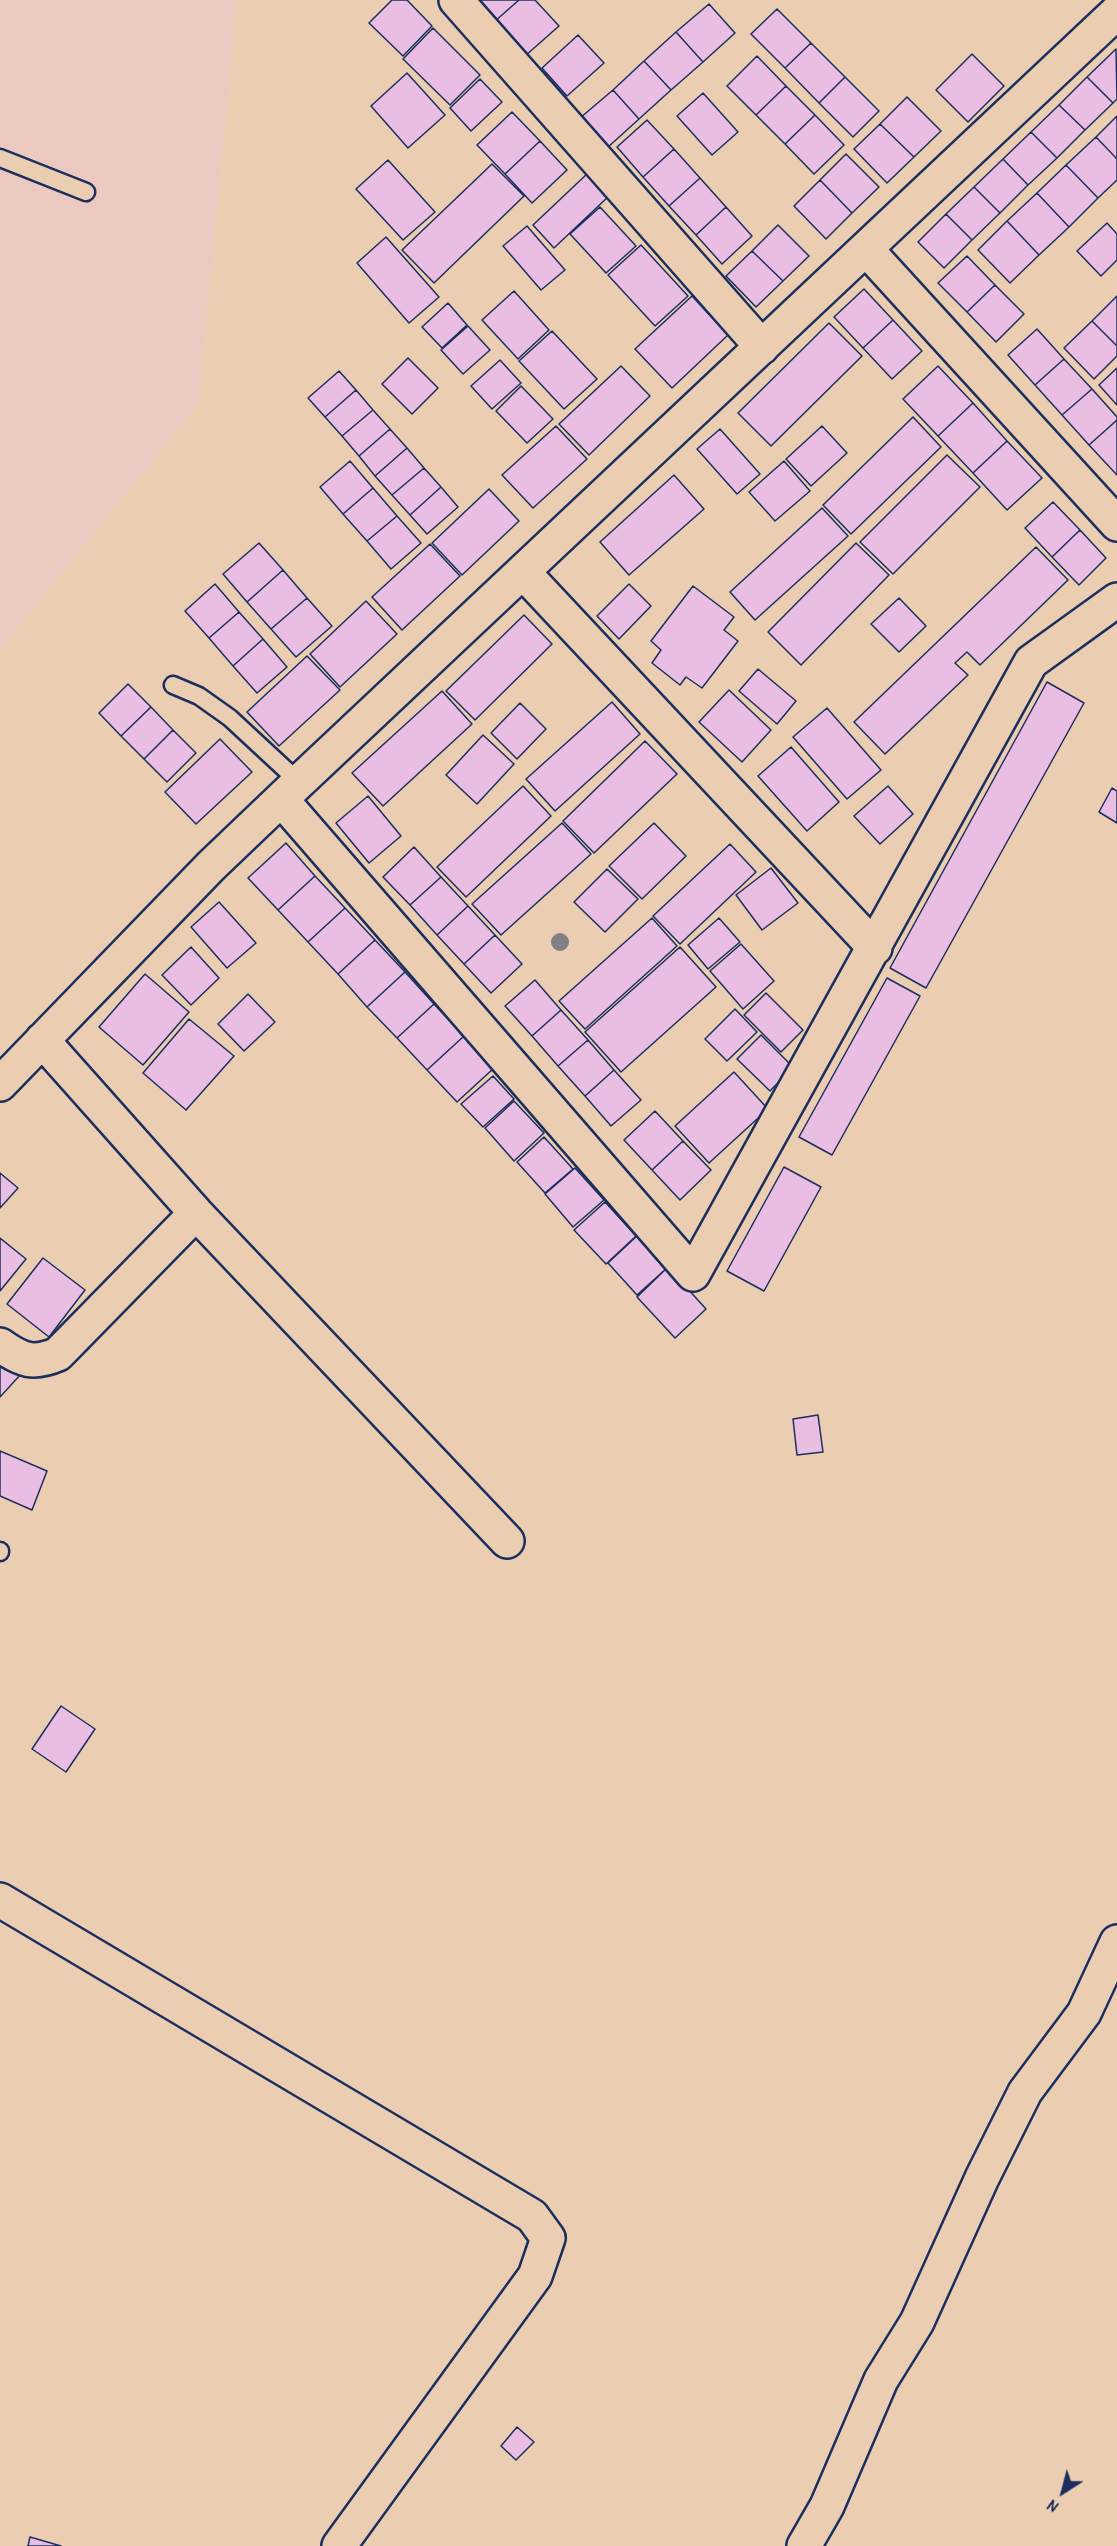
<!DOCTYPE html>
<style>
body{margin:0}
#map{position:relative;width:1117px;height:2546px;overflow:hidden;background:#ebceb2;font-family:"Patrick Hand",sans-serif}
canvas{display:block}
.north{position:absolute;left:1033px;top:2462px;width:60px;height:60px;-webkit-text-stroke:4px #ebceb2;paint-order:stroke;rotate:216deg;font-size:16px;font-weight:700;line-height:24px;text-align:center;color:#1b2f5e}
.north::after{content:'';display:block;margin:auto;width:21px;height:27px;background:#1b2f5e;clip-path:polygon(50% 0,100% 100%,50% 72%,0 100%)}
</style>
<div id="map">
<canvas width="1117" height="2546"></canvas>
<div class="north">N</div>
</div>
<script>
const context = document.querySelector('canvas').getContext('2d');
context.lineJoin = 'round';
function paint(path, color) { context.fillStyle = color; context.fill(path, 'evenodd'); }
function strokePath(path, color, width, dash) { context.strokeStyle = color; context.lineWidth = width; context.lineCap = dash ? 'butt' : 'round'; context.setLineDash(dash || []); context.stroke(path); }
paint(new Path2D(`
 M 0,0 L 237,0 L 198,404 L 0,649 Z`), '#ebc9c1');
const building = new Path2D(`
 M 392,0 L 407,0 L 432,26 L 403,56 L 369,23 Z
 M 474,0 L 519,0 L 494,22 Z
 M 519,0 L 535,0 L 559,26 L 525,56 L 494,22 Z
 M 709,4 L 735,33 L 703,62 L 676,32 Z
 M 777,9 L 811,43 L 785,68 L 751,34 Z
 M 433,28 L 480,75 L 450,105 L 403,59 Z
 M 676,32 L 703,62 L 671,90 L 644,61 Z
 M 578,35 L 604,63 L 567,96 L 542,68 Z
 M 811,43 L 845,77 L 819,103 L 785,68 Z
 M 1116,49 L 1117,99 L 1113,103 L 1087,77 Z
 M 972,54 L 1004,86 L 968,122 L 936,90 Z
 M 757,56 L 786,86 L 756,115 L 727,86 Z
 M 644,61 L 671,90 L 639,119 L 613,90 Z
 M 407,73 L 445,115 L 408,148 L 371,106 Z
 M 845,77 L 879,111 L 853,137 L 819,103 Z
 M 1087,77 L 1113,103 L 1085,130 L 1059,105 Z
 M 480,79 L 502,102 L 471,131 L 450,108 Z
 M 786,86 L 815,115 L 785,144 L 756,115 Z
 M 613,90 L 639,119 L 607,148 L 580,118 Z
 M 703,93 L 738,132 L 712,155 L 677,116 Z
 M 907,97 L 941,131 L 914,157 L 880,124 Z
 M 1059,105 L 1085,130 L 1057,158 L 1031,132 Z
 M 512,112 L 540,141 L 505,174 L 477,145 Z
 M 815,115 L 844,145 L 814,174 L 785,144 Z
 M 1117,116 L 1117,159 L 1096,137 Z
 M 647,120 L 674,149 L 643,177 L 617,147 Z
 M 880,124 L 914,157 L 887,183 L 854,149 Z
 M 1031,132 L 1057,158 L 1028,185 L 1003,159 Z
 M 1096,137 L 1117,159 L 1117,180 L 1098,198 L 1066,165 Z
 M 540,141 L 567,170 L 532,203 L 505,174 Z
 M 674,149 L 700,178 L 669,206 L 643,177 Z
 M 846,154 L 879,187 L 852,213 L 820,180 Z
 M 1003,159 L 1028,185 L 1000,213 L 974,187 Z
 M 388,160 L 435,212 L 403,240 L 356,189 Z
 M 492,164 L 524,196 L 434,283 L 402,250 Z
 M 1066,165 L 1098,198 L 1069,227 L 1037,193 Z
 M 588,173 L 609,196 L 554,248 L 533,225 Z
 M 700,178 L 726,207 L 696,235 L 669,206 Z
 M 820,180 L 852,213 L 826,239 L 794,206 Z
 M 974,187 L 1000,213 L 972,240 L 946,214 Z
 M 1037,193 L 1069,227 L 1039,255 L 1007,221 Z
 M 600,207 L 636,246 L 606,273 L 570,234 Z
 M 726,207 L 752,236 L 722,264 L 696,235 Z
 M 946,214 L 972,240 L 944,268 L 918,242 Z
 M 1007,221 L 1039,255 L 1010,283 L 978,250 Z
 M 1107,223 L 1117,234 L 1117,260 L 1101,276 L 1077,251 Z
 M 778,225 L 809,256 L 783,281 L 752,251 Z
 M 527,226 L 565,270 L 541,290 L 503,246 Z
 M 386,237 L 439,297 L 409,323 L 357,263 Z
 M 641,245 L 688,296 L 655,326 L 608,275 Z
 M 752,251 L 783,281 L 756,307 L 726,276 Z
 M 967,256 L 995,285 L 967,312 L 938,283 Z
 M 995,285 L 1024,314 L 996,342 L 967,312 Z
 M 864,289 L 893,320 L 863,348 L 834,317 Z
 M 514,291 L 549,330 L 518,359 L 482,320 Z
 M 692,296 L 728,335 L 672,388 L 635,349 Z
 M 1117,296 L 1117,346 L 1092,321 Z
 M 448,303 L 467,325 L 442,348 L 422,327 Z
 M 893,320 L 922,351 L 892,379 L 863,348 Z
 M 1092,321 L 1117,346 L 1117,356 L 1094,379 L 1064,348 Z
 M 829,323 L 862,356 L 771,446 L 738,413 Z
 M 468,326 L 490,350 L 463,374 L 441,350 Z
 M 1037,329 L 1064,359 L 1035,385 L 1008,355 Z
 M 552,331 L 597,379 L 564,409 L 519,361 Z
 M 408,358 L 438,388 L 412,414 L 382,384 Z
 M 1064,359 L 1092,389 L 1062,415 L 1035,385 Z
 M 500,360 L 521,383 L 492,409 L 471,386 Z
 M 621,366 L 650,396 L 589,455 L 559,424 Z
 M 938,366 L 973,403 L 938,436 L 903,399 Z
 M 1117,368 L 1117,405 L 1099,385 Z
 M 339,371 L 356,390 L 325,417 L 308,398 Z
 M 521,386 L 553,419 L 527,443 L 496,411 Z
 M 1092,389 L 1117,417 L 1117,420 L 1089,445 L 1062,415 Z
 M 356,390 L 373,410 L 342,436 L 325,417 Z
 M 973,403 L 1007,441 L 973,473 L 938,436 Z
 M 373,410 L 390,429 L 359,456 L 342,436 Z
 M 913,417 L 941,447 L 851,534 L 823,505 Z
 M 1117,420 L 1117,475 L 1089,445 Z
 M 556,426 L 587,459 L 533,508 L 502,475 Z
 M 822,426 L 847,453 L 811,486 L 786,459 Z
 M 390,429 L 407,448 L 375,476 L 359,456 Z
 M 720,429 L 760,474 L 737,494 L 697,449 Z
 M 1007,441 L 1042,478 L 1007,510 L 973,473 Z
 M 407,448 L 424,468 L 392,495 L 375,476 Z
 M 947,455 L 980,487 L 893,574 L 860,542 Z
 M 350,461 L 373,488 L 343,514 L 320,487 Z
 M 784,461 L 810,491 L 775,521 L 749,492 Z
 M 424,468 L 441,487 L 410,515 L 392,495 Z
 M 674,475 L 704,509 L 629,575 L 600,542 Z
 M 441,487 L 458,507 L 427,534 L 410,515 Z
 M 373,488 L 397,516 L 367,541 L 343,514 Z
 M 489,489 L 519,521 L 462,575 L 432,543 Z
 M 1053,502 L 1080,530 L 1052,557 L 1025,528 Z
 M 822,508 L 848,536 L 755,620 L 730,592 Z
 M 397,516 L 421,543 L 391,569 L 367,541 Z
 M 1080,530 L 1106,558 L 1079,585 L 1052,557 Z
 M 259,543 L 283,570 L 247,602 L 223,574 Z
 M 856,543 L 889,575 L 801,665 L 768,632 Z
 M 430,544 L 460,576 L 402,630 L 372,597 Z
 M 1036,547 L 1068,580 L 980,665 L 967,652 L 955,663 L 968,675 L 885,754 L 854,722 Z
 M 283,570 L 307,598 L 271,629 L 247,602 Z
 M 215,584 L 239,612 L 209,638 L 185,611 Z
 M 629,584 L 651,606 L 619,639 L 597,616 Z
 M 693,586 L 734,617 L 724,630 L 738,641 L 702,688 L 686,677 L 680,685 L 652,663 L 661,650 L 651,641 Z
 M 307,598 L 332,626 L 296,657 L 271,629 Z
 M 899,598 L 926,626 L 899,652 L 871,624 Z
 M 366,601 L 397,634 L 340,687 L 310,654 Z
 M 239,612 L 263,639 L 233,666 L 209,638 Z
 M 524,615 L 552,644 L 475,720 L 446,691 Z
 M 263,639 L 287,667 L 257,693 L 233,666 Z
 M 307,656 L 340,690 L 279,746 L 247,712 Z
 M 758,669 L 796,701 L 777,724 L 739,691 Z
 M 1047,682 L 1084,703 L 926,988 L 890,968 Z
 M 128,684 L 151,707 L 121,736 L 99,713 Z
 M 729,690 L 771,730 L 742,762 L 699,722 Z
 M 442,691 L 472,724 L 383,806 L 352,773 Z
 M 612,702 L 640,734 L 555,811 L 526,779 Z
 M 520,703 L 546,729 L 517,759 L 491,733 Z
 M 151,707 L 173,730 L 144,759 L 121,736 Z
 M 827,708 L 881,770 L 847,799 L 793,737 Z
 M 173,730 L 196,753 L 167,782 L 144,759 Z
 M 483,735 L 514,764 L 477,804 L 446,775 Z
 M 220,739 L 252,772 L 196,824 L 165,792 Z
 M 645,741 L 677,774 L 594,853 L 563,821 Z
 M 791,747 L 839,802 L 807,831 L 758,776 Z
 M 523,786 L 551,816 L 466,897 L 437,867 Z
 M 888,786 L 913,814 L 880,844 L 854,816 Z
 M 1112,788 L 1117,791 L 1117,823 L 1099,812 Z
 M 368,796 L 401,836 L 369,863 L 336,823 Z
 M 562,823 L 591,854 L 501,935 L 472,904 Z
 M 654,823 L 686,856 L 642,899 L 609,866 Z
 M 286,843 L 315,876 L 278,910 L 248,878 Z
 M 730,844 L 756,872 L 680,944 L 653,916 Z
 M 414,847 L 441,877 L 410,905 L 383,877 Z
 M 771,868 L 798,903 L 762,930 L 736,895 Z
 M 607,869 L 638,899 L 605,932 L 574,902 Z
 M 315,876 L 345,908 L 308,942 L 278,910 Z
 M 441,877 L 468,906 L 437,935 L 410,905 Z
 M 219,902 L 256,943 L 227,968 L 191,927 Z
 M 468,906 L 495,935 L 464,964 L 437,935 Z
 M 345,908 L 375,940 L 338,974 L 308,942 Z
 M 652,918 L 677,946 L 585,1029 L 559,1001 Z
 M 719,918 L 740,942 L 708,969 L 688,945 Z
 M 495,935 L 522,964 L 491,993 L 464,964 Z
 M 375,940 L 405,972 L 367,1007 L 338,974 Z
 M 741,944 L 774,981 L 743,1009 L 710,971 Z
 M 191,947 L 219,978 L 191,1005 L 162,975 Z
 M 680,947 L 716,987 L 621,1072 L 585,1032 Z
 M 405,972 L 434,1004 L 397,1038 L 367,1007 Z
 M 145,974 L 189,1012 L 143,1065 L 99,1027 Z
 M 887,978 L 920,996 L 832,1155 L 799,1137 Z
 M 535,980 L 561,1010 L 532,1036 L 505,1006 Z
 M 766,993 L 803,1030 L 781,1052 L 744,1015 Z
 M 248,994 L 275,1022 L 244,1051 L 218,1024 Z
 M 434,1004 L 464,1036 L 427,1070 L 397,1038 Z
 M 735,1009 L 757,1032 L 727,1061 L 705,1039 Z
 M 561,1010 L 588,1040 L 558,1066 L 532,1036 Z
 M 189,1019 L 234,1056 L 186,1110 L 143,1073 Z
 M 761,1035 L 793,1067 L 770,1091 L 737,1059 Z
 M 464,1036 L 494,1068 L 457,1102 L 427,1070 Z
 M 588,1040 L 614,1070 L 585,1096 L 558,1066 Z
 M 614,1070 L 641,1100 L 611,1126 L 585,1096 Z
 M 734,1072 L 768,1109 L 709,1163 L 675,1126 Z
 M 493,1076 L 514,1099 L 483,1127 L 461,1104 Z
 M 514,1101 L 544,1133 L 514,1161 L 485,1128 Z
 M 655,1111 L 683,1141 L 652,1170 L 624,1140 Z
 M 544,1137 L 573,1169 L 545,1193 L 517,1162 Z
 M 683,1141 L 711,1170 L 680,1200 L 652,1170 Z
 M 784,1167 L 821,1187 L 764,1291 L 727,1271 Z
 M 575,1168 L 604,1200 L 573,1227 L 545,1194 Z
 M 0,1173 L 18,1188 L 0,1208 Z
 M 605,1202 L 636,1236 L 606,1264 L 574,1230 Z
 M 638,1235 L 668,1267 L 637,1295 L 608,1263 Z
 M 0,1238 L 26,1259 L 0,1291 Z
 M 43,1258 L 85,1290 L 49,1337 L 7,1304 Z
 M 668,1267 L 706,1309 L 675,1338 L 637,1297 Z
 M 0,1355 L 21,1374 L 0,1397 Z
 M 818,1415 L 823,1452 L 797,1455 L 793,1419 Z
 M 0,1451 L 47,1471 L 32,1510 L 0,1496 Z
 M 61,1706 L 95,1729 L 66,1772 L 32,1749 Z
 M 517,2427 L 534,2442 L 516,2460 L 501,2446 Z
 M 30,2537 L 61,2546 L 28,2546 Z`);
paint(building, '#eabee3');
strokePath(building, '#1b2f5e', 1.5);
const lane = new Path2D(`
 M 0,158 L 86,192
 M 173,685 L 199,696 L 230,718 L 299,782
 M 0,1552 L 0,1551`);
const street = new Path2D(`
 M 456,0 L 762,347
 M 866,249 L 1117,524
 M 523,572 L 875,948
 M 281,799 L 693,1274 L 1031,662 L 1117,600
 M 42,1040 L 196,1213 L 507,1541
 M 0,1084 L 211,866 L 299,782 L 1117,12
 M 0,1345 C 21,1360 33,1365 58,1354 L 196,1213
 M 0,1900 L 532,2216 L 548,2238 L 535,2276 L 339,2546
 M 804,2546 L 827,2506 L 881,2380 L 917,2322 L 982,2178 L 1025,2092 L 1084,2013 L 1117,1942`);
strokePath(lane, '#1b2f5e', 21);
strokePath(street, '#1b2f5e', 38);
strokePath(lane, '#ebceb2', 16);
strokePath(street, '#ebceb2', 33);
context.fillStyle = '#808087';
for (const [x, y] of [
 [560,942]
]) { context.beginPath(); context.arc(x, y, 9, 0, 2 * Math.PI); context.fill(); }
</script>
